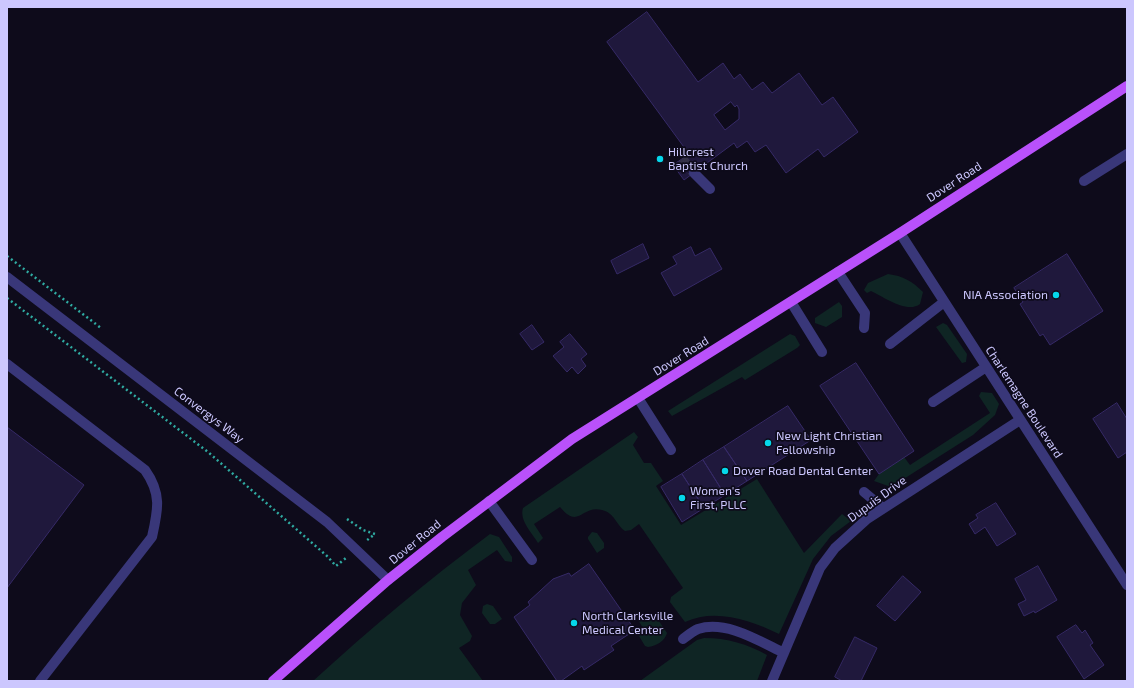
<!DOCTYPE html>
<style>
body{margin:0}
#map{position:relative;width:1134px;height:688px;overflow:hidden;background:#0e0b1b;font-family:"Exo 2",sans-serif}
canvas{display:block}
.frame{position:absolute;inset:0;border:8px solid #ccc7fe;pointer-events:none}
</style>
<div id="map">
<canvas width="1134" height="688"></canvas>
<div class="frame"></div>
</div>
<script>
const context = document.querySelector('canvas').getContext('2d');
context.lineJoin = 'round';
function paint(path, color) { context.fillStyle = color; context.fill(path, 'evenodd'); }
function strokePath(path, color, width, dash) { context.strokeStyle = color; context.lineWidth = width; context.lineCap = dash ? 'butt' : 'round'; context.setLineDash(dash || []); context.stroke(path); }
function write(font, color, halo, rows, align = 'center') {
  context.font = font + ' "Exo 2",sans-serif'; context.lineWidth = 3.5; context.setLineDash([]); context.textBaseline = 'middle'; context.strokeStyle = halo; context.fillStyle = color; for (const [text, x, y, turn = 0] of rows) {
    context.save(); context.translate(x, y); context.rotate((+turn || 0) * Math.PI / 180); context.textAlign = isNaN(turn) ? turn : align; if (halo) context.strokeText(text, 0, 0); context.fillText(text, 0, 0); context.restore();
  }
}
paint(new Path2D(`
 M 888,274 C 903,276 912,281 923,292 L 920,304 C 907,314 884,297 871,291 L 867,293 L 864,290 L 868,283 Z
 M 839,302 L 842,306 L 842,317 L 826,327 L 815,323 L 815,318 Z
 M 943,323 L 947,325 L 967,354 L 966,362 L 962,363 L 936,327 Z
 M 790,334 L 795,336 L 800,345 L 797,348 L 745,380 L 742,377 L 672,416 L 668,411 Z
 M 981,392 L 992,393 L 999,404 L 995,415 L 973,435 L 891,487 L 874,481 L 879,474 L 904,457 L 910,465 L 990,413 L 979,396 Z
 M 634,432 L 638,437 L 633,445 L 644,463 L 651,463 L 663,481 L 656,486 L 681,525 L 757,479 L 804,553 L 842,514 L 851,521 L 831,536 L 813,559 L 779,634 C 750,620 715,608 685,622 L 670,602 L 671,597 L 683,588 L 639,524 L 631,530 L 625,531 C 616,525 615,513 602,510 C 581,505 579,530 560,507 L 534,524 L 543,538 L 538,543 C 532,533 519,520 523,508 Z
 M 592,532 L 597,533 L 604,543 L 604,548 L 597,553 L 588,539 L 588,537 Z
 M 490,534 L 499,537 L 512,557 L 512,562 L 505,561 L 497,550 L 468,570 L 476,585 L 462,603 L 460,615 L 472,636 L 470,641 L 459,648 L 483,681 L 313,681 C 370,629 428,580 490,534 Z
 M 487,604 L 493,606 L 502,619 L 495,624 L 490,624 L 482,613 L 483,606 Z
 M 649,613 L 655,615 L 667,633 C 665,641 656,646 648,647 L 645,646 L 639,636 L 645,631 L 638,620 Z
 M 704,638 C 728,638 747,644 767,655 L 757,681 L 640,681 L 697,640 Z`), '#0f2524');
const building = new Path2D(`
 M 647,12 L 698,82 L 723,63 L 734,79 L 740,74 L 752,90 L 763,82 L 772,93 L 799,73 L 822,105 L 833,97 L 858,132 L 824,157 L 818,149 L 786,173 L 766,145 L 755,152 L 747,141 L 737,148 L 734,143 L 684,180 L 673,165 L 689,154 L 607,42 ZM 731,102 L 735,107 L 737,105 L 739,109 L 739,119 L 725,130 L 714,115 Z
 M 643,244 L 649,258 L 617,274 L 611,261 Z
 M 691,247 L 695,256 L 710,248 L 722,269 L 674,296 L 661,273 L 677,264 L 673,257 Z
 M 1067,254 L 1103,311 L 1050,345 L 1043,334 L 1040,336 L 1020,304 L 1023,302 L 1014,288 Z
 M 532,325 L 544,342 L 532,350 L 520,334 Z
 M 570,334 L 587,354 L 581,359 L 586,366 L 578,374 L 572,367 L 567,372 L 553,356 L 564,347 L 560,342 Z
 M 856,363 L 914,451 L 879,474 L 820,386 Z
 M 1117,403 L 1127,419 L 1127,452 L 1118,458 L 1093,419 Z
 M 788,406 L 811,440 L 747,481 L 724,447 Z
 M 7,427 L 84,485 L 7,588 Z
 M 724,447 L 747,481 L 725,495 L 703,460 Z
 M 703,460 L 725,495 L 704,508 L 682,474 Z
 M 682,474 L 704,508 L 682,522 L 661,487 Z
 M 996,503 L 1016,534 L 997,546 L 985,527 L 975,534 L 969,524 L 978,518 L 976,515 Z
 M 589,564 L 635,630 L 611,646 L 614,650 L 584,670 L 582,666 L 561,681 L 557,681 L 514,617 L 530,605 L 528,602 L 553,579 L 569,573 L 571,576 Z
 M 1038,566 L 1057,600 L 1035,613 L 1034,611 L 1024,616 L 1018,604 L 1026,600 L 1015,579 Z
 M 903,576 L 921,592 L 895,621 L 877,606 Z
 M 1076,625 L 1082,633 L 1085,630 L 1093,643 L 1090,645 L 1104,665 L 1084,679 L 1057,637 Z
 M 855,637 L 877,648 L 861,681 L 842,681 L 835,677 Z`);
paint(building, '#1f183c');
strokePath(building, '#362a67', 1);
strokePath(new Path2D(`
 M 682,159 L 694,173`), '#343148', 10, [10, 5]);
strokePath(new Path2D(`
 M 7,256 L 101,328
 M 7,298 L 208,452 L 327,556 L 336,566 L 346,558
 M 347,519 L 363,530 L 375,534 L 366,541`), '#2faaa1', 2.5, [2, 3]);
strokePath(new Path2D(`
 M 694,173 L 710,189
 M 1084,181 L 1127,154
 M 900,233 L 1127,585
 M 838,272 L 865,313 L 864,328
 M 7,277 L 327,522 L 388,580
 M 791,302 L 822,352
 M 890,344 L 944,302
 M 7,364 L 145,470 C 162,494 158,510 152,537 L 40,681
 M 638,398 L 671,450
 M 933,402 L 986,367
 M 864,492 L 883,508
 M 489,501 L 532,560
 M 683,639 C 687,636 693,631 698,629 C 726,620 759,641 784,653
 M 772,681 L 820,568 L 835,548 L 867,519 L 1020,420`), '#393779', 10);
strokePath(new Path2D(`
 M 273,681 L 388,580 L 442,537 L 572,439 L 900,233 L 1127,86`), '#b951fb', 10);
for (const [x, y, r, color] of [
 [660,159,4,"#05d7eb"],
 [1056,295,4,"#05d7eb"],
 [768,443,4,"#05d7eb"],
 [725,471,4,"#05d7eb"],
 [682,498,4,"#05d7eb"],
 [574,623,4,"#05d7eb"]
]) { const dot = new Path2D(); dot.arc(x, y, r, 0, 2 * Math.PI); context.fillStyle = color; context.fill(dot); strokePath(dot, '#0e0b1b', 1.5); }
write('12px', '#ccc7fe', '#0e0b1b', [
 ["Hillcrest",668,152],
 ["Baptist Church",668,166],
 ["NIA Association",1048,295,"right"],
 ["New Light Christian",776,436],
 ["Fellowship",776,450],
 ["Dover Road Dental Center",733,471],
 ["Women's",690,491],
 ["First, PLLC",690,505],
 ["North Clarksville",582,616],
 ["Medical Center",582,630]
], 'left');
write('12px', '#ccc7fe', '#0e0b1b', [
 ["Dover Road",954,182,-33],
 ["Dover Road",681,356,-32],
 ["Charlemagne Boulevard",1024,402,57],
 ["Convergys Way",209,415,37],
 ["Dupuis Drive",877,499,-36],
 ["Dover Road",415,542,-39]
]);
</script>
